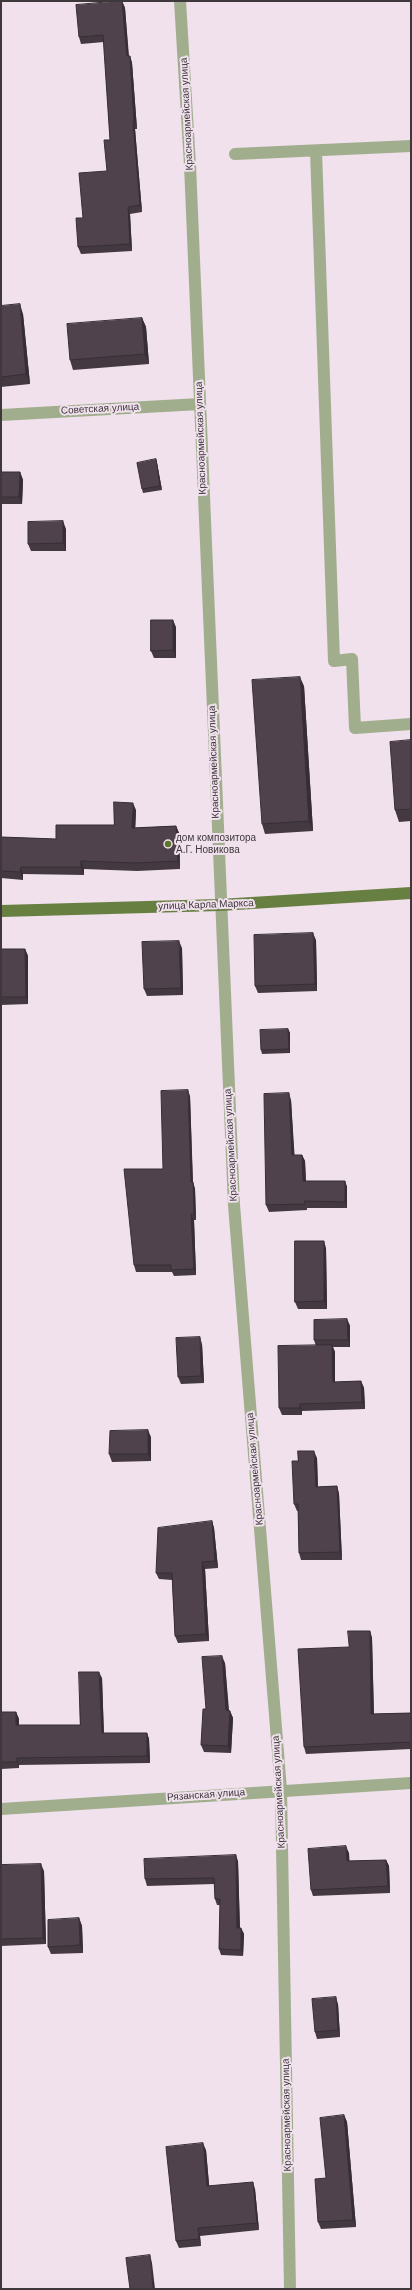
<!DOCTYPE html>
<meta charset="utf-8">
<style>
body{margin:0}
#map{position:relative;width:412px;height:2290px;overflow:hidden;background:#f0e1ec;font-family:Arial,sans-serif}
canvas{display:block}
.frame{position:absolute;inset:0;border:2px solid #3e383d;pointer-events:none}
</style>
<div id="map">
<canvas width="412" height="2290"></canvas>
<div class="frame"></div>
</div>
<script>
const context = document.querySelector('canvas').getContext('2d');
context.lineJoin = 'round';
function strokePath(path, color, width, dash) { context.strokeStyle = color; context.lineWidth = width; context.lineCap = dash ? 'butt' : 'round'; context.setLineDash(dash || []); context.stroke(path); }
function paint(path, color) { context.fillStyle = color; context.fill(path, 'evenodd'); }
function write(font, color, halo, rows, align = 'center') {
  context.font = font + ' Arial,sans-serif'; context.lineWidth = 4; context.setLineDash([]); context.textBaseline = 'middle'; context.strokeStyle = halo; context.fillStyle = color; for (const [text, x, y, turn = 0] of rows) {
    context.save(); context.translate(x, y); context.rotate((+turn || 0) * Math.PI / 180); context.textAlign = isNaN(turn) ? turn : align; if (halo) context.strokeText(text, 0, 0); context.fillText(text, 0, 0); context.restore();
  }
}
strokePath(new Path2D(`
 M 180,1 L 190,165 L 234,1205 L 281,1790 L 290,2289
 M 316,151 L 334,661 L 352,659 L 355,728 L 411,724
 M 235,154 L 411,146
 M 1,415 L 200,404
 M 1,1809 L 411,1783`), '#a1ae8e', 12);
strokePath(new Path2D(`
 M 1,911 L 220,905 L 411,893`), '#687f42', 12);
paint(new Path2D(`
 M 122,1 L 125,8 L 129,56 L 130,56 L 132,63 L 137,129 L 135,129 L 142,212 L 130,214 L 132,251 L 81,254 L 78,247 L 83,218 L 107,171 L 110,140 L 104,42 L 81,44 L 79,37 Z
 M 1,306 L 23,314 L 30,384 L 1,387 Z
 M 142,318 L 146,327 L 149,364 L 73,370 L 70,360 Z
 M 156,459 L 157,463 L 162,490 L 143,493 L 142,489 Z
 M 1,472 L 20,472 L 23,480 L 22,504 L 1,504 Z
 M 66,529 L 66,551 L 31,551 L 28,544 Z
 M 176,627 L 176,658 L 154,658 L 151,651 Z
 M 304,686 L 313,831 L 265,834 L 262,824 Z
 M 411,740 L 411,821 L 399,822 L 395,810 Z
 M 136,810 L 135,828 L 176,826 L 179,833 L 180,869 L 137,871 L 84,869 L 84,875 L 23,874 L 23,880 L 1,878 L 1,837 L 56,839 L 114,825 Z
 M 316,940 L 317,991 L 258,993 L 255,986 Z
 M 182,948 L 183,995 L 147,996 L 144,989 Z
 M 1,949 L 25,949 L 28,956 L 28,1004 L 1,1005 Z
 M 288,1029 L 290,1033 L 290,1053 L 262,1054 L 261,1050 Z
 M 190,1096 L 193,1182 L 195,1189 L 196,1220 L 194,1220 L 196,1275 L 174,1276 L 172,1272 L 136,1272 L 134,1265 L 163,1169 Z
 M 291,1100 L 294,1155 L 302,1155 L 305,1161 L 306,1181 L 345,1181 L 347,1187 L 347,1208 L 307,1208 L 307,1210 L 269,1212 L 266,1205 Z
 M 326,1248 L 327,1309 L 298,1309 L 295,1302 Z
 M 347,1319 L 350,1326 L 350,1347 L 333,1347 L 335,1352 L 335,1382 L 361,1381 L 364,1388 L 365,1409 L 302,1411 L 302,1415 L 282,1415 L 279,1408 L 316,1346 L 314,1340 Z
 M 202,1344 L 204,1383 L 181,1384 L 178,1377 Z
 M 151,1437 L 151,1461 L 112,1462 L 109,1454 Z
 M 317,1458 L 318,1487 L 337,1486 L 339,1494 L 342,1560 L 301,1560 L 299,1553 L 298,1511 L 297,1511 L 294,1504 L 298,1461 Z
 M 212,1521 L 214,1528 L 218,1568 L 205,1569 L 209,1641 L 178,1643 L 175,1636 L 172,1580 L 159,1579 L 156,1573 Z
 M 370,1631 L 372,1638 L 374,1714 L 411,1713 L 411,1749 L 306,1754 L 304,1747 L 349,1647 Z
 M 225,1663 L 229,1710 L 230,1711 L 233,1718 L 231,1753 L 204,1752 L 201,1745 L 206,1709 Z
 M 102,1678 L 104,1733 L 147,1733 L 149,1739 L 150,1763 L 19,1765 L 19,1768 L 1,1769 L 1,1712 L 16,1712 L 19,1719 L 19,1725 L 80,1725 Z
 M 349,1853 L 349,1861 L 386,1860 L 389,1866 L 390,1893 L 313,1896 L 311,1890 Z
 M 238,1861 L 240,1928 L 241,1928 L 244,1934 L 243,1956 L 221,1955 L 219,1949 L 220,1905 L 217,1905 L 215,1899 L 214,1884 L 147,1886 L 145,1879 Z
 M 1,1865 L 44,1871 L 46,1944 L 1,1946 Z
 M 79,1918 L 82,1926 L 83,1953 L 51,1954 L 48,1947 Z
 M 338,2004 L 340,2037 L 317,2039 L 315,2032 Z
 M 344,2115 L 347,2122 L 356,2227 L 321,2229 L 318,2222 L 326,2178 Z
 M 206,2150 L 209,2186 L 255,2189 L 259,2230 L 200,2236 L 201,2246 L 179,2248 L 176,2241 Z`), '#443941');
paint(new Path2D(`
 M 122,1 L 125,8 L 129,63 L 127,56 Z
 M 130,56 L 132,63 L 137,129 L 134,122 Z
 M 133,122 L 135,129 L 142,212 L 140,205 Z
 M 128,207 L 130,214 L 132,251 L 130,244 Z
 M 20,304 L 23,314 L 30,384 L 26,374 Z
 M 142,318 L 146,327 L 149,364 L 145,354 Z
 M 156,459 L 157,463 L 162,490 L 160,486 Z
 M 20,472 L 23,480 L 22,504 L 19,497 Z
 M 63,521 L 66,529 L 66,551 L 63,543 Z
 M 173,620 L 176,627 L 176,658 L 173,650 Z
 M 300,677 L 304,686 L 313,831 L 309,821 Z
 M 133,803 L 136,810 L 135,836 L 132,828 Z
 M 176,826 L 179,833 L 180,869 L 178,861 Z
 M 81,861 L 84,869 L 84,875 L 81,867 Z
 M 21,867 L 23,874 L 23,880 L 20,872 Z
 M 313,933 L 316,940 L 317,991 L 315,984 Z
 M 179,941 L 182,948 L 183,995 L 181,988 Z
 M 25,949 L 28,956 L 28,1004 L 26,997 Z
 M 288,1029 L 290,1033 L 290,1053 L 289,1049 Z
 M 188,1090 L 190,1096 L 193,1189 L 191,1182 Z
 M 289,1093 L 291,1100 L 295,1162 L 292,1155 Z
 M 302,1155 L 305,1161 L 306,1187 L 303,1181 Z
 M 345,1181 L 347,1187 L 347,1208 L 345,1202 Z
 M 193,1182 L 195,1189 L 196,1220 L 194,1214 Z
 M 191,1214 L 194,1220 L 196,1275 L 194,1269 Z
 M 324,1241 L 326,1248 L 327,1309 L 324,1301 Z
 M 347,1319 L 350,1326 L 350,1347 L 348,1340 Z
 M 200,1337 L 202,1344 L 204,1383 L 201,1376 Z
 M 332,1345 L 335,1352 L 335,1389 L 333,1382 Z
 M 361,1381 L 364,1388 L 365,1409 L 362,1402 Z
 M 300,1404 L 302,1411 L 302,1415 L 300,1408 Z
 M 148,1430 L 151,1437 L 151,1461 L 148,1454 Z
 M 314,1451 L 317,1458 L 318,1495 L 316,1487 Z
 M 337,1486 L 339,1494 L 342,1560 L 340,1552 Z
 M 212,1521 L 214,1528 L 218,1568 L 215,1561 Z
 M 202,1562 L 205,1569 L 209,1641 L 206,1634 Z
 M 370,1631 L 372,1638 L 374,1721 L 371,1714 Z
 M 222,1656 L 225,1663 L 229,1718 L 226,1710 Z
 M 99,1672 L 102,1678 L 104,1740 L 102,1733 Z
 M 230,1711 L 233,1718 L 231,1753 L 228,1746 Z
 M 16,1712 L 19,1719 L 19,1732 L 16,1725 Z
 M 147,1733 L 149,1739 L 150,1763 L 147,1756 Z
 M 17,1758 L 19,1765 L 19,1768 L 17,1762 Z
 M 346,1846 L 349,1853 L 350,1868 L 347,1861 Z
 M 236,1855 L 238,1861 L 240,1934 L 237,1928 Z
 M 386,1860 L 389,1866 L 390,1893 L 388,1886 Z
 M 41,1864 L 44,1871 L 46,1944 L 43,1938 Z
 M 79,1918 L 82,1926 L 83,1953 L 80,1945 Z
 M 241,1928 L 244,1934 L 243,1956 L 241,1950 Z
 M 336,1997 L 338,2004 L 340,2037 L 338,2030 Z
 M 344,2115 L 347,2122 L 356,2227 L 353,2220 Z
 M 203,2143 L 206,2150 L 210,2194 L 207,2186 Z
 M 253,2182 L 255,2189 L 259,2230 L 257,2223 Z
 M 198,2228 L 200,2236 L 201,2246 L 199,2239 Z
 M 150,2255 L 152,2263 L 155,2289 L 153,2289 Z`), '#372e35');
const building = new Path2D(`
 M 122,1 L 127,56 L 130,56 L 134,122 L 133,122 L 140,205 L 128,207 L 130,244 L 78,247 L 76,218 L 83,218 L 79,173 L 107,171 L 104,140 L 110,140 L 103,35 L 79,37 L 76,5 Z
 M 20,304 L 26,374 L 1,377 L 1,306 Z
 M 142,318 L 145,354 L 70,360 L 67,324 Z
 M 156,459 L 160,486 L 142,489 L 137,463 Z
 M 1,472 L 20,472 L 19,497 L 1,497 Z
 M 63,521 L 63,543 L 28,544 L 28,522 Z
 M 151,620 L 173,620 L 173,650 L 151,651 Z
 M 300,677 L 309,821 L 262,824 L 252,680 Z
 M 411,740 L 411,809 L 395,810 L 390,742 Z
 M 114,802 L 133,803 L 132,828 L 176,826 L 178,861 L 135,863 L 81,861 L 81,867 L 21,867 L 20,872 L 1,871 L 1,837 L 56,839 L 56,825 L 114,825 Z
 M 313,933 L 315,984 L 255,986 L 254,935 Z
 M 179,941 L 181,988 L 144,989 L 142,942 Z
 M 1,949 L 25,949 L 26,997 L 1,997 Z
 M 288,1029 L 289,1049 L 261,1050 L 260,1030 Z
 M 188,1090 L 191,1182 L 193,1182 L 194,1214 L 191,1214 L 194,1269 L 171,1270 L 171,1265 L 134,1265 L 124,1169 L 163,1169 L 161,1091 Z
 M 289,1093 L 292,1155 L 302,1155 L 303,1181 L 345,1181 L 345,1202 L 304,1201 L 305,1204 L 266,1205 L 264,1094 Z
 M 295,1241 L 324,1241 L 324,1301 L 295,1302 Z
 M 347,1319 L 348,1340 L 314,1340 L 314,1320 Z
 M 200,1337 L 201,1376 L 178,1377 L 176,1338 Z
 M 332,1345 L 333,1382 L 361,1381 L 362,1402 L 300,1404 L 300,1408 L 279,1408 L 278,1346 Z
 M 148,1430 L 148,1454 L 109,1454 L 110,1431 Z
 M 298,1451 L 314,1451 L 316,1487 L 337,1486 L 340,1552 L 299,1553 L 298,1504 L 294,1504 L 292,1461 L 298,1461 Z
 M 212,1521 L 215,1561 L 202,1562 L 206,1634 L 175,1636 L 172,1573 L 156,1573 L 158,1528 Z
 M 348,1631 L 370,1631 L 371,1714 L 411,1713 L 411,1742 L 304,1747 L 298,1649 L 349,1647 Z
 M 222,1656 L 226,1710 L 230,1711 L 228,1746 L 201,1745 L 203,1709 L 206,1709 L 202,1657 Z
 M 79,1672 L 99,1672 L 102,1733 L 147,1733 L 147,1756 L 17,1758 L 17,1762 L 1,1762 L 1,1712 L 16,1712 L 16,1725 L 80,1725 Z
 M 346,1846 L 347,1861 L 386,1860 L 388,1886 L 311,1890 L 308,1849 Z
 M 236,1855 L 237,1928 L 241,1928 L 241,1950 L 219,1949 L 220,1899 L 215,1899 L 214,1878 L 145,1879 L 144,1859 Z
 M 41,1864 L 43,1938 L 1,1939 L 1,1865 Z
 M 79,1918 L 80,1945 L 48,1947 L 48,1920 Z
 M 336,1997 L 338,2030 L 315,2032 L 312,1999 Z
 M 344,2115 L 353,2220 L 318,2222 L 315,2179 L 326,2178 L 320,2118 Z
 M 203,2143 L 207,2186 L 253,2182 L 257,2223 L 198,2228 L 199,2239 L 176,2241 L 166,2147 Z
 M 150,2255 L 153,2289 L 130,2289 L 126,2258 Z`);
paint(building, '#4f424c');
strokePath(building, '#372e35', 1);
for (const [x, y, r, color] of [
 [168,844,4,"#5b7529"]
]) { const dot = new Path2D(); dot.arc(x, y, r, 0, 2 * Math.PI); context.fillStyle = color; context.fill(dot); strokePath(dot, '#f0e1ec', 1.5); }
write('10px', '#3e383d', '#f0e1ec', [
 ["Красноармейская улица",187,114,-93],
 ["Советская улица",100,409,-3],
 ["Красноармейская улица",201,438,-92],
 ["Красноармейская улица",214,762,-92],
 ["улица Карла Маркса",206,905,-2],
 ["Красноармейская улица",231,1145,-93],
 ["Красноармейская улица",255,1469,-95],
 ["Красноармейская улица",279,1792,-93],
 ["Рязанская улица",206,1795,-4],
 ["Красноармейская улица",287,2115,-91]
]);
write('10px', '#3e383d', '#f0e1ec', [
 ["дом композитора",176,838],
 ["А.Г. Новикова",176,850]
], 'left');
</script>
